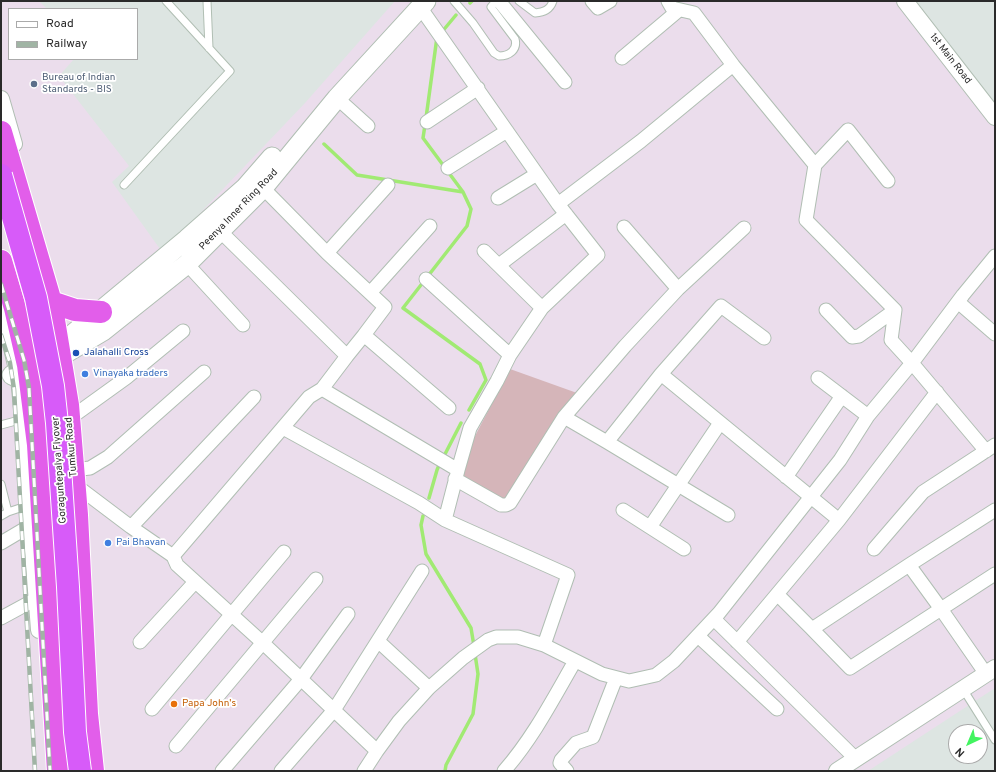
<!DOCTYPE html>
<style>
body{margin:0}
#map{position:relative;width:996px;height:772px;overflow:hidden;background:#ebddec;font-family:Overpass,sans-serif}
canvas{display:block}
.frame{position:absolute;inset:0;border:2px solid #2a2a2a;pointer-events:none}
.legend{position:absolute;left:8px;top:8px;width:130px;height:52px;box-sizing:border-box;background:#fff;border:1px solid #aaa;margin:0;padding:5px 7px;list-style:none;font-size:12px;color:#2a2a2a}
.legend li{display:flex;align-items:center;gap:8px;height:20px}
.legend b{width:20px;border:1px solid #aaa}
.north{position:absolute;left:948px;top:724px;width:40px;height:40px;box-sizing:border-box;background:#fff;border:1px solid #aaa;border-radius:50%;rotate:224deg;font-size:11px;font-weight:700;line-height:16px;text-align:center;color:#2a2a2a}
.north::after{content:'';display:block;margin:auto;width:14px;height:18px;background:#42f460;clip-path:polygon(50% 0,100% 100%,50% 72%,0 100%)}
</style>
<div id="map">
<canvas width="996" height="772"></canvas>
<div class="frame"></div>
<ul class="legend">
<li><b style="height:5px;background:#fff"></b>Road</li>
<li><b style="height:5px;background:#a0b4a4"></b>Railway</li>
</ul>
<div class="north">N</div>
</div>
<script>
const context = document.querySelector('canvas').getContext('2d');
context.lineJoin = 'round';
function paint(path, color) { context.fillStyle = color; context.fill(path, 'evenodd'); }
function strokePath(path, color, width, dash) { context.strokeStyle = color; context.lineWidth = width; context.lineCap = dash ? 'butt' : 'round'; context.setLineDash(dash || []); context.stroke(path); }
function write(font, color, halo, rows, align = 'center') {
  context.font = font + ' Overpass,sans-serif'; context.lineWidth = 3.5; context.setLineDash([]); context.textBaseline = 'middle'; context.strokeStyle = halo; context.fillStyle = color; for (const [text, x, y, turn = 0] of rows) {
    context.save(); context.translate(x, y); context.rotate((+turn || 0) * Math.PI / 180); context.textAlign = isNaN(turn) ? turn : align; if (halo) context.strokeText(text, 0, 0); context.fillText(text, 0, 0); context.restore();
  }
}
paint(new Path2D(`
 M 39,1 L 395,1 L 305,103 L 185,229 L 160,249 L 112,182 L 129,166 L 59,76 L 74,59 L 137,59 L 137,9 L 47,9 Z
 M 913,1 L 995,1 L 995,111 Z
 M 995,688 L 995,771 L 868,771 L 943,722 ZM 956,732 L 980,732 L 980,756 L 956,756 Z`), '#dde5e2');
paint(new Path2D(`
 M 510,369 L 577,393 L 503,509 L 452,480 Z`), '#d5b5b9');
strokePath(new Path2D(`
 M 470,3 L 472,1
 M 441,33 L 456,15
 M 426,118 L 437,37
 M 425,125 L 423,138 L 463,192 L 471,209 L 467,226 L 403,308 L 480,364 L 486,380 L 469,410
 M 324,144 L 357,175 L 463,192
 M 443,458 L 461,423
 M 429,498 L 437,470 L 440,463
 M 423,516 L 421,525 L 426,554 L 471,628 L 474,646
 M 445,771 L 446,765 L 473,714 L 478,674 L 475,654`), '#a1ea73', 3.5);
const service = new Path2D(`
 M 207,1 L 209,48
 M 454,1 L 473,23 L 494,53 L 499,56 C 509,56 518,50 515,39 L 491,7 L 496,1
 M 519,1 L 535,13 C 544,12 550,10 553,1
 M 124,185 L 230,71 L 166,1
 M 1,425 L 23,419
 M 1,484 L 8,512 L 1,516
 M 8,512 L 29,505
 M 963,689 L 995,740`);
const minor = new Path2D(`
 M 499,1 L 565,82
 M 592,1 L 598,8 L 610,1
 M 420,7 L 558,204 L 598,255 L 542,308 L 510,355 L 497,381 L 470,428 L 458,470
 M 622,58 L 679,10
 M 733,65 L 815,165
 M 337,98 L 368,126
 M 427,122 L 478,88
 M 448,168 L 507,131
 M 888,181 L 848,130 L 815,165 L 806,220 L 895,310 L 891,340 L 912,363 L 986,451
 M 263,188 L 327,253 L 385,307 L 364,335 L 449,408
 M 498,198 L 537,174
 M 558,204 L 641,141 L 733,65 L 694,13 L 672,8 L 668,1
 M 624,227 L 678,289
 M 484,251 L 542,308
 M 327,253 L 388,185
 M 187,264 L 243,325
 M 499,265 L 566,214
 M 426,279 L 510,355
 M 370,293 L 430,226
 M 958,302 L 995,334
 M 826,310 L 852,337 L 859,336 L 895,310
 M 347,356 L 364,335
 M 661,374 L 839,520
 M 818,378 L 868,416
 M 322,389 L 458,470 L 445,520
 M 76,414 L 126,378 L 183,331
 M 283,428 L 419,503 L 445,520 L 568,575 L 544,645
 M 607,442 L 661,374 L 721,306 L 764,338
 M 81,469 L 90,468 L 108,457 L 204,372
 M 786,477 L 842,396
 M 455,479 L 501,505 L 506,505 L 510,503 L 564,417
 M 82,490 L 131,527 L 173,556 L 177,565 L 263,643 L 377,751
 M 623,510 L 684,549
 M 728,515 L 607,442 L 564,417 L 625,346 L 678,289 L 744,228
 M 131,527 L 254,397
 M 650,527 L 720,423
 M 1,543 L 38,521
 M 874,549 L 923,492 L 995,445
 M 173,556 L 309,397 L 322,389 L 347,356 L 221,232
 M 777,594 L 812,629 L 909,565 L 995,510
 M 1,618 L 36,599
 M 714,619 L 856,759
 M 812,629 L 850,668 L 941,609 L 909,565
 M 698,636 L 777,709
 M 378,641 L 429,688
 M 140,642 L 195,582
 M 737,642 L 839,520 L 937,392
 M 986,674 L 941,609 L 995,574
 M 152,709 L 284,552
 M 176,746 L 316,579
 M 222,771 L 301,679 L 348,614
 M 281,771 L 334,710 L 422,571
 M 364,771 L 377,751 L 399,721 L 429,688 L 463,658 L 488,640 L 496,637 L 518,637 L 544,645 L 602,674 L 629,681 L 656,675 L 674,661 L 719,613 L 840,460 L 868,416 L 912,363 L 963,295 L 995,256
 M 504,771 C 533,738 553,699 575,661
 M 567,771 L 560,763 L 561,760 L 576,743 L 593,737 L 616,678`);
const tertiary = new Path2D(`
 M 905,1 L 995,117
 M 1,99 L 14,144
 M 1,301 L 19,378 L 23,419 L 39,630
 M 837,771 L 995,668`);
const secondary = new Path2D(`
 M 57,347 L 187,239 L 245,188 L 272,157
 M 12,375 L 19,378 L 61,356 L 103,331 L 187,264 L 263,188 L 337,98 L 426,1`);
const trunk = new Path2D(`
 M 1,132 L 51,302 L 68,405 L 77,515 L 87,714 L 93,771
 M 1,261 L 15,308 L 28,365 L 38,445 L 58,771
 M 51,302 L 75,310 L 101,312`);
strokePath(service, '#b0beb3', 9);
strokePath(minor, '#b0beb3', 15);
strokePath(tertiary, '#b0beb3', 18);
strokePath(secondary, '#b0beb3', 21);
strokePath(trunk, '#fff', 24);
strokePath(service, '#fff', 7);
strokePath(minor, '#fff', 13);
strokePath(tertiary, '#fff', 16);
strokePath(secondary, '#fff', 19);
strokePath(trunk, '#e25eea', 22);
const rail = new Path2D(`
 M 1,284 L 24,360 L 29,388 L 50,771
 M 1,335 L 10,363 L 14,389 L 35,771`);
strokePath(rail, '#a0b4a4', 4.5);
strokePath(rail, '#fff', 3, [9]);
const motorwayBridge = new Path2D(`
 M 1,175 L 36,298 L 53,386 L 57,423 L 68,587 L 75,732 L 80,771`);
strokePath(motorwayBridge, '#fff', 24, []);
strokePath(motorwayBridge, '#d75bf9', 22);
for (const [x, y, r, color] of [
 [34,84,4,"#5c6f8a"],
 [76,353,4,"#1a4fb4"],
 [85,374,4,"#3f7fe0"],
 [108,543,4,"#3f7fe0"],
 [174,704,4,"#e8710a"]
]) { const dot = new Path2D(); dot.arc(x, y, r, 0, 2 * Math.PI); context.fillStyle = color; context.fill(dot); strokePath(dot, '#fff', 1.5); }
write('10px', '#2a2a2a', '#fff', [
 ["1st Main Road",950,59,52],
 ["Peenya Inner Ring Road",239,210,-46],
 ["Tumkur Road",72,447,-95],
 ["Goraguntepalya Flyover",60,470,-94]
]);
write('10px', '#4e5e75', '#fff', [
 ["Bureau of Indian",42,78],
 ["Standards - BIS",42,90]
], 'left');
write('10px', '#164399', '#fff', [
 ["Jalahalli Cross",84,353]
], 'left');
write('10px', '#366cbe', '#fff', [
 ["Vinayaka traders",93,374],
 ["Pai Bhavan",116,543]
], 'left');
write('10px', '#c56008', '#fff', [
 ["Papa John's",182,704]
], 'left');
</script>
